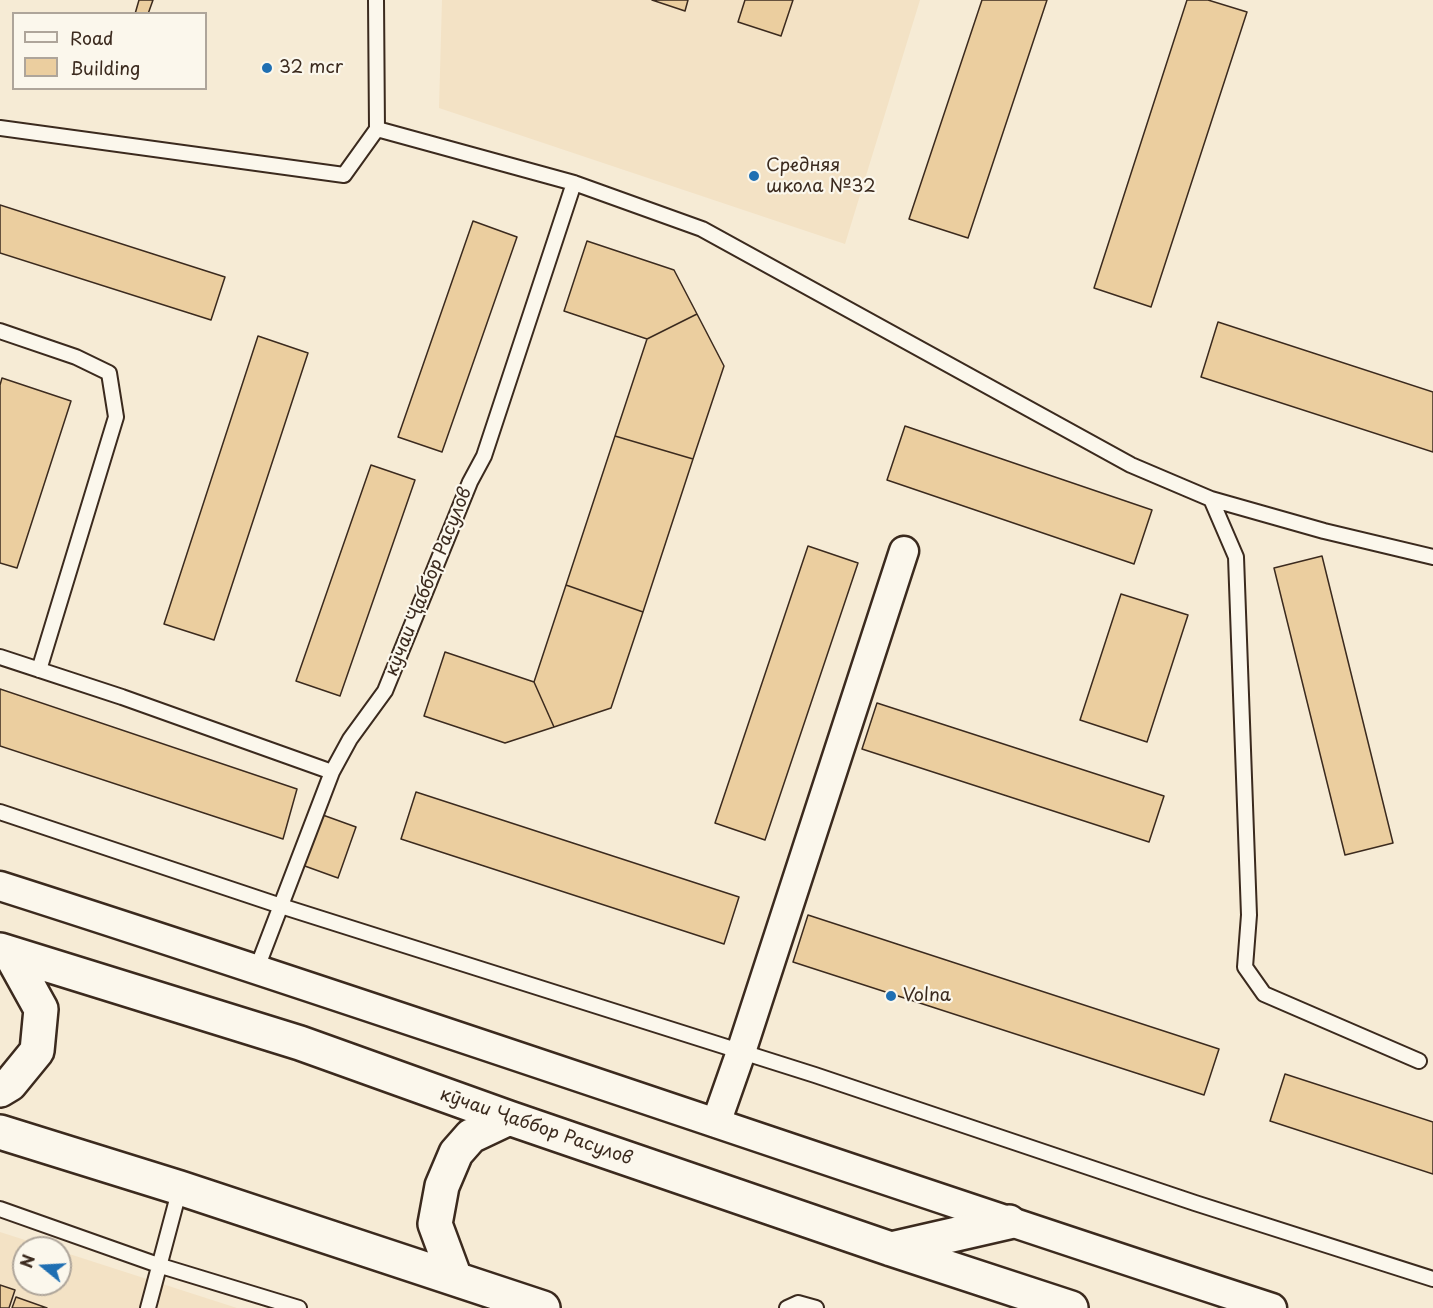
<!DOCTYPE html>
<meta charset="utf-8">
<style>
body{margin:0}
#map{position:relative;width:1433px;height:1308px;overflow:hidden;background:#f6ebd5;font-family:"Playpen Sans",sans-serif}
canvas{display:block}
.legend{position:absolute;left:12px;top:12px;width:195px;height:78px;box-sizing:border-box;background:#fbf7ec;border:2px solid #aea59a;margin:0;padding:8px 10px;list-style:none;font-size:18px;color:#3b2a1e}
.legend li{display:flex;align-items:center;gap:12px;height:30px}
.legend b{width:30px;border:2px solid #aea59a}
.north{position:absolute;left:12px;top:1236px;width:60px;height:60px;box-sizing:border-box;background:#fbf7ec;border:2px solid #aea59a;border-radius:50%;rotate:288deg;font-size:16px;font-weight:700;line-height:24px;text-align:center;color:#3b2a1e}
.north::after{content:'';display:block;margin:auto;width:21px;height:27px;background:#1f6fb2;clip-path:polygon(50% 0,100% 100%,50% 72%,0 100%)}
</style>
<div id="map">
<canvas width="1433" height="1308"></canvas>
<ul class="legend">
<li><b style="height:8px;background:#fbf7ec"></b>Road</li>
<li><b style="height:16px;background:#ebce9f"></b>Building</li>
</ul>
<div class="north">N</div>
</div>
<script>
const context = document.querySelector('canvas').getContext('2d');
context.lineJoin = 'round';
function paint(path, color) { context.fillStyle = color; context.fill(path, 'evenodd'); }
function strokePath(path, color, width, dash) { context.strokeStyle = color; context.lineWidth = width; context.lineCap = dash ? 'butt' : 'round'; context.setLineDash(dash || []); context.stroke(path); }
function write(font, color, halo, rows, align = 'center') {
  context.font = font + ' "Playpen Sans",sans-serif'; context.lineWidth = 4.5; context.setLineDash([]); context.textBaseline = 'middle'; context.strokeStyle = halo; context.fillStyle = color; for (const [text, x, y, turn = 0] of rows) {
    context.save(); context.translate(x, y); context.rotate((+turn || 0) * Math.PI / 180); context.textAlign = isNaN(turn) ? turn : align; if (halo) context.strokeText(text, 0, 0); context.fillText(text, 0, 0); context.restore();
  }
}
paint(new Path2D(`
 M 442,0 L 920,0 L 845,244 L 439,108 Z
 M 0,1232 L 50,1248 L 24,1248 L 24,1284 L 60,1284 L 60,1251 L 237,1308 L 0,1308 Z`), '#f3e2c5');
const building = new Path2D(`
 M 139,0 L 153,0 L 148,14 L 135,14 Z
 M 652,0 L 688,0 L 685,11 Z
 M 745,0 L 793,0 L 781,36 L 738,22 Z
 M 982,0 L 1047,0 L 968,238 L 909,219 Z
 M 1187,0 L 1208,0 L 1247,12 L 1151,307 L 1094,288 Z
 M 0,205 L 225,277 L 211,320 L 0,253 Z
 M 473,221 L 517,237 L 442,452 L 398,437 Z
 M 587,241 L 674,270 L 697,314 L 647,339 L 564,311 Z
 M 697,314 L 724,366 L 693,459 L 615,436 L 647,339 Z
 M 1218,322 L 1433,392 L 1433,452 L 1201,377 Z
 M 258,336 L 308,353 L 214,640 L 164,624 Z
 M 2,378 L 71,401 L 17,568 L 0,563 L 0,385 Z
 M 905,426 L 1152,510 L 1134,564 L 887,480 Z
 M 615,436 L 693,459 L 643,612 L 566,585 Z
 M 371,465 L 415,480 L 340,696 L 296,681 Z
 M 808,546 L 858,563 L 765,840 L 715,823 Z
 M 1322,556 L 1393,843 L 1345,855 L 1274,568 Z
 M 566,585 L 643,612 L 611,708 L 554,727 L 534,682 Z
 M 1121,594 L 1188,615 L 1147,742 L 1080,720 Z
 M 445,652 L 534,682 L 554,727 L 505,743 L 424,716 Z
 M 0,689 L 297,789 L 283,839 L 0,746 Z
 M 877,703 L 1164,796 L 1149,842 L 862,749 Z
 M 416,792 L 739,897 L 724,944 L 401,839 Z
 M 320,814 L 356,827 L 338,878 L 302,865 Z
 M 808,915 L 1219,1049 L 1204,1095 L 793,962 Z
 M 1285,1074 L 1433,1122 L 1433,1174 L 1270,1121 Z
 M 0,1285 L 15,1290 L 9,1308 L 0,1308 Z
 M 16,1297 L 47,1308 L 12,1308 Z`);
paint(building, '#ebce9f');
strokePath(building, '#3b2a1e', 1.5);
const lane = new Path2D(`
 M 376,0 L 377,129
 M 0,128 L 344,175 L 377,129 L 574,183 L 702,229 L 1131,465 L 1211,499 L 1236,557 L 1249,915 L 1245,967 L 1264,994 L 1419,1061
 M 0,331 L 76,357 L 109,373 L 116,417 L 39,670
 M 1211,499 L 1324,531 L 1433,557
 M 0,657 L 122,697 L 332,772
 M 0,812 L 281,906 L 815,1075 L 1195,1203 L 1433,1279
 M 257,968 L 332,772 L 350,739 L 385,691 L 470,482 L 484,456 L 574,183
 M 0,1209 L 161,1266 L 299,1308
 M 148,1308 L 180,1188
 M 787,1308 L 798,1303 L 816,1308`);
const street = new Path2D(`
 M 0,886 C 426,1022 847,1170 1272,1308
 M 716,1123 L 741,1052 L 904,551`);
const primary = new Path2D(`
 M 0,950 L 300,1043 L 509,1118 L 891,1249 L 1071,1308
 M 0,1090 L 10,1084 L 37,1051 L 41,1009 L 10,953
 M 0,1132 L 180,1188 L 543,1308
 M 891,1249 L 1009,1222
 M 455,1278 L 435,1224 L 442,1186 L 456,1153 L 471,1136 L 509,1118`);
strokePath(lane, '#3b2a1e', 18);
strokePath(street, '#3b2a1e', 33);
strokePath(primary, '#3b2a1e', 38);
strokePath(lane, '#fbf7ec', 14);
strokePath(street, '#fbf7ec', 28);
strokePath(primary, '#fbf7ec', 33);
for (const [x, y, r, color] of [
 [267,68,6,"#1f6fb2"],
 [754,176,6,"#1f6fb2"],
 [891,996,6,"#1f6fb2"]
]) { const dot = new Path2D(); dot.arc(x, y, r, 0, 2 * Math.PI); context.fillStyle = color; context.fill(dot); strokePath(dot, '#fbf7ec', 2); }
write('18px', '#3b2a1e', '#fbf7ec', [
 ["32 mcr",279,68],
 ["Средняя",766,166],
 ["школа №32",766,187],
 ["Volna",903,996]
], 'left');
write('18px', '#3b2a1e', '#fbf7ec', [
 ["кӯчаи Ҷаббор Расулов",429,582,-68],
 ["кӯчаи Ҷаббор Расулов",536,1127,19]
]);
</script>
